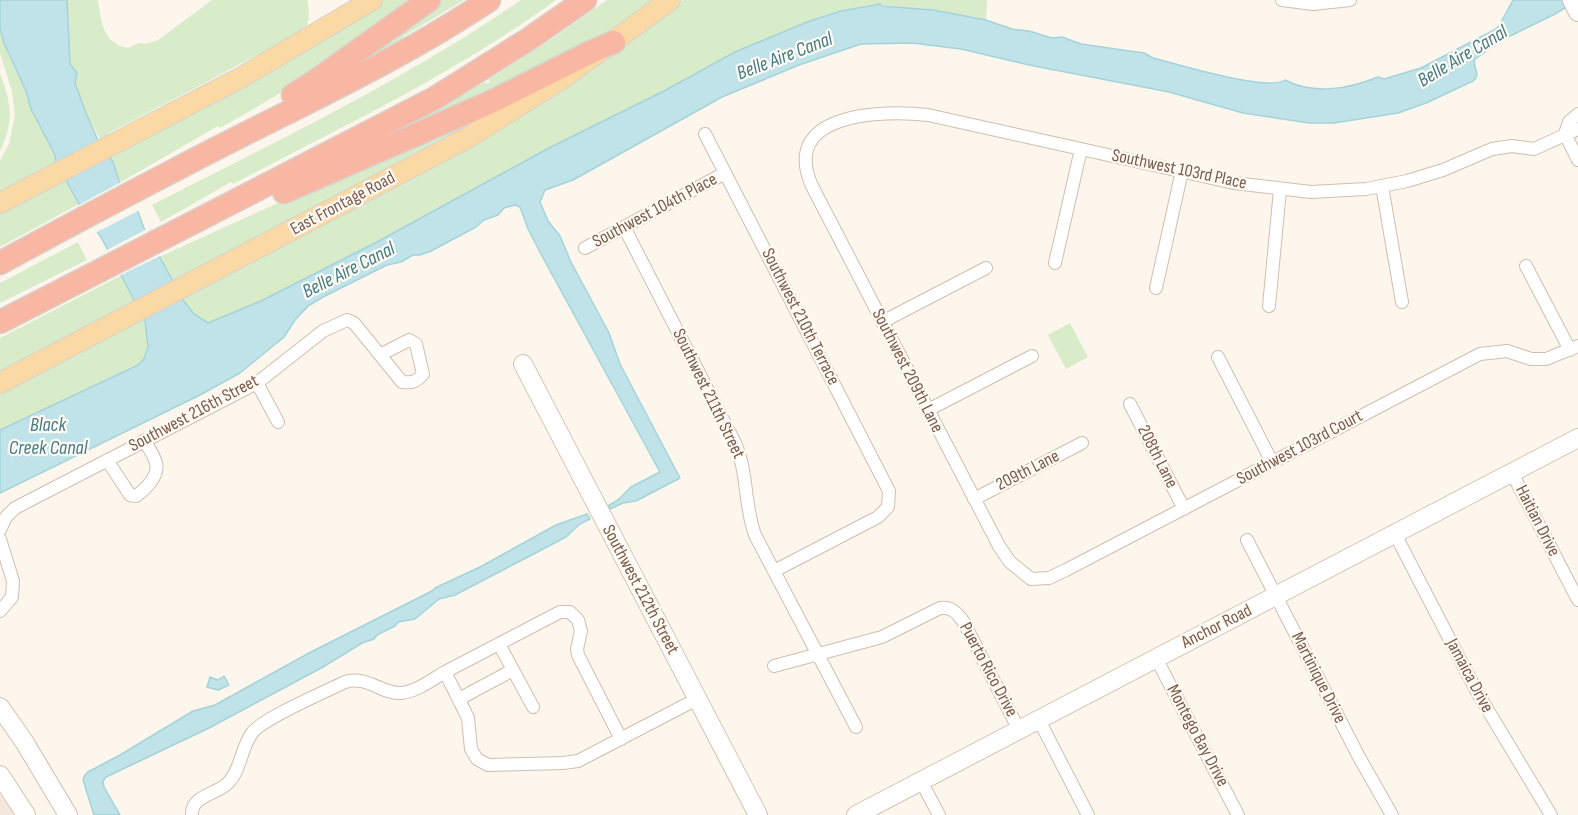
<!DOCTYPE html>
<style>
body{margin:0}
canvas{display:block;background:#fdf6ec}
</style>
<canvas width="1578" height="815"></canvas>
<script>
const context = document.querySelector('canvas').getContext('2d');
context.lineJoin = 'round';
function paint(path, color) { context.fillStyle = color; context.fill(path, 'evenodd'); }
function strokePath(path, color, width, dash) { context.strokeStyle = color; context.lineWidth = width; context.lineCap = dash ? 'butt' : 'round'; context.setLineDash(dash || []); context.stroke(path); }
function write(font, color, halo, rows, align = 'center') {
  context.font = font + ' "Sofia Sans Condensed",sans-serif'; context.lineWidth = 4.5; context.setLineDash([]); context.textBaseline = 'middle'; context.strokeStyle = halo; context.fillStyle = color; for (const [text, x, y, turn = 0] of rows) {
    context.save(); context.translate(x, y); context.rotate((+turn || 0) * Math.PI / 180); context.textAlign = isNaN(turn) ? turn : align; if (halo) context.strokeText(text, 0, 0); context.fillText(text, 0, 0); context.restore();
  }
}
paint(new Path2D(`
 M 0,794 L 14,815 L 0,815 Z`), '#f5e8da');
paint(new Path2D(`
 M 67,0 L 98,0 C 101,22 103,43 128,48 L 139,43 L 146,44 L 158,40 L 212,0 L 307,0 L 308,2 L 309,19 L 305,29 C 239,65 174,99 107,134 L 115,152 L 267,70 L 383,0 L 419,0 C 354,46 289,90 220,128 L 218,126 L 121,182 C 116,175 114,164 110,156 C 96,132 83,110 75,83 L 77,75 L 70,64 Z
 M 437,0 L 464,0 L 404,36 L 403,40 L 359,63 Z
 M 521,0 L 556,0 C 456,73 343,126 233,184 L 231,182 L 161,222 L 152,205 C 277,141 405,80 521,0 Z
 M 607,0 L 652,0 L 604,35 L 569,57 L 356,155 L 485,82 L 487,84 L 490,82 L 488,80 L 549,41 Z
 M 683,0 L 987,0 L 986,20 L 933,10 L 874,4 L 841,11 L 807,22 L 734,52 L 664,91 L 549,148 L 377,242 L 261,301 L 208,323 L 194,314 L 183,300 L 181,298 L 602,59 Z
 M 0,28 L 9,56 L 26,91 L 31,109 L 55,155 L 56,162 L 0,191 L 0,161 L 9,144 L 15,115 L 12,92 L 0,53 Z
 M 0,73 C 11,103 15,121 0,151 Z
 M 501,110 L 174,283 L 159,257 L 278,203 L 278,201 Z
 M 67,178 L 79,204 L 0,247 L 0,210 Z
 M 78,242 L 87,260 L 0,303 L 0,283 Z
 M 122,275 L 136,304 L 0,376 L 0,338 Z
 M 143,318 C 149,332 150,349 142,362 L 0,430 L 0,390 Z
 M 1070,323 L 1088,357 L 1066,369 L 1048,335 Z`), '#d8ecc9');
const water = new Path2D(`
 M 0,0 L 67,0 L 70,64 L 77,73 L 75,83 L 86,113 L 97,138 L 113,162 L 119,181 L 138,212 L 144,228 L 183,300 L 194,314 L 208,323 L 261,301 L 377,242 L 549,148 L 664,91 L 735,52 L 807,22 L 841,11 L 880,4 L 882,6 L 933,10 L 986,20 L 1012,29 L 1029,31 L 1052,38 L 1062,37 L 1081,44 L 1144,53 L 1153,58 C 1177,64 1267,92 1285,80 C 1313,95 1349,89 1378,77 L 1384,79 L 1421,68 L 1494,30 L 1499,26 L 1513,0 L 1578,0 L 1555,14 L 1504,39 L 1475,59 C 1472,68 1482,74 1473,81 L 1426,103 L 1398,113 L 1334,123 L 1309,123 L 1243,113 L 1169,92 L 1029,65 L 961,49 L 912,43 L 861,44 L 799,65 L 722,97 L 573,180 L 545,190 L 540,202 L 548,221 L 560,236 L 571,262 L 609,333 L 620,364 L 680,478 L 636,501 L 623,503 L 610,509 L 608,506 L 618,500 L 631,487 L 660,472 L 542,256 L 528,229 L 520,207 L 515,205 L 504,208 L 498,215 L 484,220 L 476,227 L 431,251 L 420,255 L 413,255 L 401,262 L 387,265 L 323,297 L 308,306 L 295,320 L 284,337 L 240,373 L 200,395 L 0,493 L 0,430 L 138,365 L 144,359 L 148,347 L 145,321 L 102,239 L 79,204 L 56,162 L 55,155 L 31,109 L 26,91 L 4,43 L 0,29 Z
 M 587,514 L 590,519 L 580,524 L 566,537 L 455,595 L 439,599 L 415,619 L 398,622 L 395,626 L 377,635 L 374,639 L 362,643 L 323,667 L 209,728 L 106,777 L 103,781 L 104,787 L 120,815 L 94,815 L 83,780 L 85,775 L 88,772 L 120,755 L 193,711 L 215,705 L 309,653 L 432,591 L 435,588 L 480,567 L 556,525 Z
 M 224,676 L 229,685 L 218,690 L 207,687 L 210,677 L 218,680 Z`);
paint(water, '#bfe3e8');
strokePath(water, '#a5d3da', 1.5);
paint(new Path2D(`
 M 123,181 L 140,210 L 95,233 L 77,206 Z
 M 147,229 L 162,255 L 119,276 L 105,251 Z`), '#fdf6ec');
const street = new Path2D(`
 M 1282,0 L 1313,4 L 1350,0
 M 1578,129 L 1534,149 L 1512,146 L 1492,149 L 1443,170 L 1407,181 L 1366,189 L 1311,192 L 1234,183 L 928,115 C 883,110 779,112 812,186 L 999,546 L 1010,562 L 1031,579 L 1049,578 L 1066,570 L 1480,354 L 1507,351 L 1531,359 L 1546,359 L 1578,346
 M 705,134 L 889,491 L 888,507 L 878,517 L 774,571
 M 1565,134 L 1578,160
 M 1565,134 L 1569,122 L 1578,114
 M 1382,186 L 1402,302
 M 624,227 L 735,443 C 748,472 744,505 755,535 L 856,727
 M 585,248 L 725,173
 M 1055,263 L 1081,149
 M 1526,266 L 1570,350
 M 1156,288 L 1182,171
 M 1269,306 L 1280,190
 M 882,322 L 986,268
 M 409,340 L 416,344 L 423,374 C 416,382 412,383 402,382 L 380,355 Z
 M 1218,357 L 1272,462
 M 257,383 L 278,422
 M 1130,404 L 1184,509
 M 928,410 L 1032,356
 M 107,460 L 130,495 L 136,496 C 146,489 159,476 156,463 C 154,455 148,447 144,440
 M 1512,473 L 1578,600
 M 974,499 L 1082,443
 M 0,530 L 6,517 L 15,508 L 257,383 L 323,331 L 347,320 L 354,323 L 380,355
 M 1395,534 L 1477,692 L 1551,815
 M 0,539 L 13,581 L 12,597 L 0,611
 M 1247,540 L 1359,757 L 1392,815
 M 499,644 L 533,707
 M 1156,658 L 1238,815
 M 774,666 L 882,637 L 940,608 C 951,606 957,613 963,621 L 1019,730
 M 445,672 L 560,612 L 570,612 L 578,620 L 581,631 L 577,649 L 578,655 L 621,739
 M 459,699 L 513,670
 M 1039,720 L 1088,815
 M 921,781 L 939,815
 M 192,815 C 191,795 216,795 228,783 C 241,770 241,748 252,733 C 263,718 325,692 345,682 C 367,675 381,694 401,693 C 416,692 433,679 445,672 L 468,718 L 471,749 L 477,759 L 488,765 L 563,763 L 578,761 L 697,699`);
const secondary = new Path2D(`
 M 1572,0 L 1578,12
 M 523,364 L 758,815
 M 0,707 L 25,743 L 68,815
 M 0,775 L 26,815
 M 856,815 L 1578,438`);
const primary = new Path2D(`
 M 0,203 L 242,77 L 372,0
 M 0,383 L 469,137 L 563,78 L 670,0`);
const highway = new Path2D(`
 M 293,95 L 317,80 L 429,0
 M 284,192 L 491,102 L 591,52 L 614,42
 M 0,263 C 57,232 115,201 173,171 C 278,115 389,67 489,0
 M 0,322 L 435,98 L 529,39 L 585,0`);
strokePath(street, '#d1beb0', 14);
strokePath(secondary, '#d6c0b0', 20);
strokePath(primary, '#dad1cd', 22);
strokePath(highway, '#dad1cd', 25);
strokePath(street, '#fff', 12);
strokePath(secondary, '#fff', 18);
strokePath(primary, '#fbd9a5', 20);
strokePath(highway, '#f7b7a3', 22);
write('18px', '#7a5c4d', '#fffaf3', [
 ["Southwest 103rd Place",1179,170,12],
 ["East Frontage Road",343,204,-28],
 ["Southwest 104th Place",655,211,-28],
 ["Southwest 210th Terrace",800,317,63],
 ["Southwest 209th Lane",907,371,63],
 ["Southwest 211th Street",708,394,64],
 ["Southwest 216th Street",194,414,-28],
 ["Southwest 103rd Court",1300,448,-28],
 ["208th Lane",1157,457,63],
 ["209th Lane",1028,471,-27],
 ["Haitian Drive",1537,521,63],
 ["Southwest 212th Street",640,590,62],
 ["Anchor Road",1217,627,-27],
 ["Puerto Rico Drive",988,670,62],
 ["Jamaica Drive",1469,676,62],
 ["Martinique Drive",1318,678,63],
 ["Montego Bay Drive",1197,736,62]
]);
write('italic 20px', '#437c86', '#fffaf3', [
 ["Belle Aire Canal",785,57,-21],
 ["Belle Aire Canal",1463,57,-31],
 ["Belle Aire Canal",349,271,-27],
 ["Black",48,426],
 ["Creek Canal",48,449]
]);
</script>
